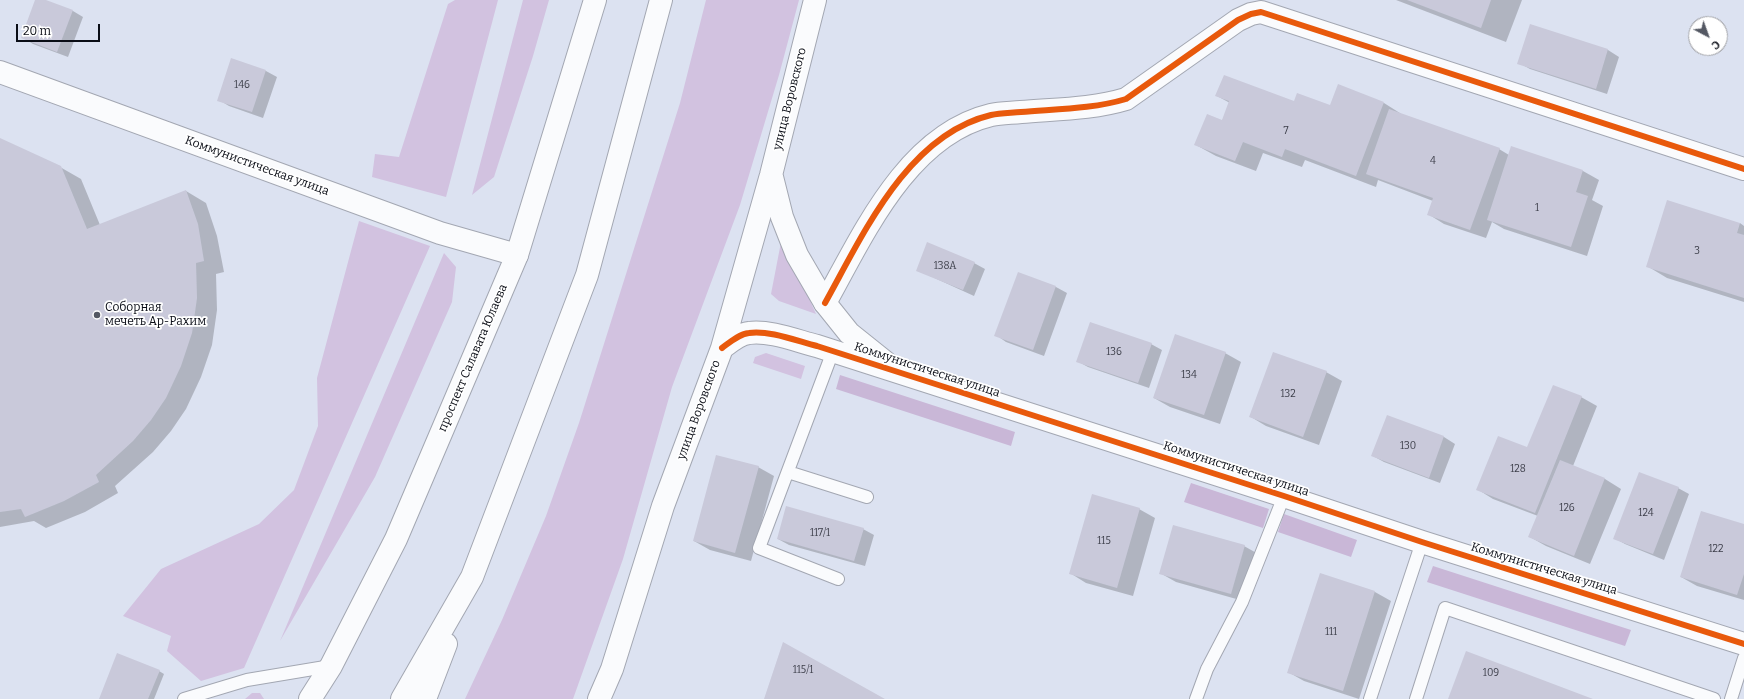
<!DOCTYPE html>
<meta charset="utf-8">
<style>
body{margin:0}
#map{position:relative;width:1744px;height:699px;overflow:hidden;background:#dce2f1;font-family:Bitter,serif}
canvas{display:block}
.north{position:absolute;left:1688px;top:16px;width:40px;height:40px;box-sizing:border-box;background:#fff;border:1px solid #9d9ea2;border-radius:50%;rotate:139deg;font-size:11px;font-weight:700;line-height:16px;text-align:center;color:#0a0d16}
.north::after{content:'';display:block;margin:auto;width:14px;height:18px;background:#545863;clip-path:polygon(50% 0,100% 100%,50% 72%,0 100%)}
.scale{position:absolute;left:16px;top:24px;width:84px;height:18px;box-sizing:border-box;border:2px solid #0a0d16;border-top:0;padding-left:5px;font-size:12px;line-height:14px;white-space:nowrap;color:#0a0d16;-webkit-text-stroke:3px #fff;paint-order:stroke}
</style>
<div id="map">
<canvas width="1744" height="699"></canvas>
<div class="north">С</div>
<div class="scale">20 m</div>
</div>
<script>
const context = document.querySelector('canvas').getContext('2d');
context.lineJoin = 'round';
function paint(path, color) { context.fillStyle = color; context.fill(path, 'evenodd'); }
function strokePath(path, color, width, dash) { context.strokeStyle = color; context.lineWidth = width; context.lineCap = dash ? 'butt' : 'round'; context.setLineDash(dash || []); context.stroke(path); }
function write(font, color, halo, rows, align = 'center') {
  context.font = font + ' Bitter,serif'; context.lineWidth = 3.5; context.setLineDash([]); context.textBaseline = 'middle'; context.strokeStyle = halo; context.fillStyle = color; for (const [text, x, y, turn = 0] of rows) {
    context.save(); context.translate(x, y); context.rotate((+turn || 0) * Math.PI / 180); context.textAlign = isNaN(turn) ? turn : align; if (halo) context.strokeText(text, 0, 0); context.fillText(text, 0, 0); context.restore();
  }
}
paint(new Path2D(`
 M 455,0 L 498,0 L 446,197 L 372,177 L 375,154 L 399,157 L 448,4 Z
 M 523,0 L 549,0 L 533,56 L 494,177 L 472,195 Z
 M 706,0 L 799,0 L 779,75 L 740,205 L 672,387 L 623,559 L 573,699 L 465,699 L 502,620 L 546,516 L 579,423 L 680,103 Z
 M 359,221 L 430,246 L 244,668 L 201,681 L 167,651 L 171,636 L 123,616 L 161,569 L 259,524 L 294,490 L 318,426 L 317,378 Z
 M 782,237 L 816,314 L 779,301 L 771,294 Z
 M 444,253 L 456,267 L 452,302 L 375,477 L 280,641 Z
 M 766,353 L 805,366 L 801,379 L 753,363 L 755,357 Z
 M 252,693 L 260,693 L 264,699 L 245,699 Z`), '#d2c2e0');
paint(new Path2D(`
 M 840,375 L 1015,432 L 1011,446 L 836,389 Z
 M 1191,483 L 1269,509 L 1263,528 L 1184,502 Z
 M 1284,514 L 1357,540 L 1351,557 L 1278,532 Z
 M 1433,566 L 1631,630 L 1625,646 L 1427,582 Z`), '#c9b7d7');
paint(new Path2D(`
 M 36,0 L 43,0 L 73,11 L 83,17 L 68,57 L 33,44 L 22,37 Z
 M 1396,0 L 1522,0 L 1506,42 Z
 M 1531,25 L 1608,50 L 1619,57 L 1607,94 L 1530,69 L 1519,63 Z
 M 232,59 L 266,71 L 277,77 L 263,118 L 229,106 L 219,100 Z
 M 1217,96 L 1330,107 L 1384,103 L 1403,115 L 1499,149 L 1509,155 L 1512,148 L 1583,171 L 1599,180 L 1592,200 L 1603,206 L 1587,256 L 1504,229 L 1492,222 L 1486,238 L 1444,224 L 1428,214 L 1433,201 L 1378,180 L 1376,187 L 1305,160 L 1302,167 L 1263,153 L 1256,171 L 1216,156 L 1196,145 L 1222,121 L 1230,103 Z
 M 0,139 L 60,167 L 81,179 L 100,225 L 186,191 L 206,203 L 217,236 L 224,272 L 216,274 L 217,310 L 212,345 L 201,377 L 186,409 L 171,431 L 153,452 L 115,486 L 118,493 L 85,512 L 46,528 L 34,521 L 0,527 Z
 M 1740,223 L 1744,226 L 1744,302 L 1667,278 L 1647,266 Z
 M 974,263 L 985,269 L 974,296 L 917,270 Z
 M 1019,273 L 1056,287 L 1067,293 L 1044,356 L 1006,342 L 996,335 Z
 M 1151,344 L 1162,350 L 1149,388 L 1088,367 L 1077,361 Z
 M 1225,353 L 1241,362 L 1220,424 L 1170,407 L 1154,398 Z
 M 1326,372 L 1342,381 L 1319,445 L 1266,426 L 1251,417 Z
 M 1581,397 L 1597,406 L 1573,466 L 1605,479 L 1621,489 L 1590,564 L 1546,546 L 1530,537 L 1538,516 L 1493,499 L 1477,489 L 1528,449 Z
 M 1387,417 L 1444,437 L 1455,444 L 1440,483 L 1384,462 L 1373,456 Z
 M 758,467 L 774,476 L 751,561 L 710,550 L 694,541 Z
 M 1678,488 L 1689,494 L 1664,560 L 1625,544 L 1614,538 Z
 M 1139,509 L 1155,518 L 1133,596 L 1086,583 L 1070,573 Z
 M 1744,525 L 1744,600 L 1697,586 L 1681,577 Z
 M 863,529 L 874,535 L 865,566 L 789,545 L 778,539 Z
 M 1244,546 L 1260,555 L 1247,602 L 1176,582 L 1160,573 Z
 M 1321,574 L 1375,592 L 1391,601 L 1359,699 L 1304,681 L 1288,672 Z
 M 159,671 L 164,674 L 154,699 L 100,699 Z`), '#0003');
paint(new Path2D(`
 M 35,0 L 46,0 L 73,10 L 57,52 L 21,38 Z
 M 1407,0 L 1491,0 L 1481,28 Z
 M 1530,24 L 1608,49 L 1596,89 L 1517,64 Z
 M 231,58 L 266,70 L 252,112 L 217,101 Z
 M 1224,75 L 1294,101 L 1297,93 L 1330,105 L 1338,84 L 1384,102 L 1356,176 L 1285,149 L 1282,157 L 1243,142 L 1235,161 L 1194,145 L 1207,114 L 1222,120 L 1229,101 L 1215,96 Z
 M 1389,109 L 1500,148 L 1470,230 L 1427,215 L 1433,198 L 1366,174 Z
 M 0,138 L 61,166 L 87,229 L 186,190 L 198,224 L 204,261 L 196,263 L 197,298 L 192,333 L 181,366 L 166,398 L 151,420 L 133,441 L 96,475 L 99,482 L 64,501 L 25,517 L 21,509 L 0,512 Z
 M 1511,146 L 1583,170 L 1576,192 L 1588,196 L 1571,247 L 1487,220 Z
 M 1667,200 L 1740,223 L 1737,233 L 1744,235 L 1744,298 L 1646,267 Z
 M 927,242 L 975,262 L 963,290 L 916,271 Z
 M 1018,272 L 1056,286 L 1033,350 L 994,336 Z
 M 1090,322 L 1152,343 L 1138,383 L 1076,362 Z
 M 1175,334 L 1226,352 L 1204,415 L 1153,398 Z
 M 1273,352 L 1327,371 L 1303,437 L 1249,417 Z
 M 1553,385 L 1582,396 L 1535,513 L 1476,490 L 1498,436 L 1527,447 Z
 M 1387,415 L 1444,436 L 1429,478 L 1371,456 Z
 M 716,455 L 759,466 L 735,553 L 693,541 Z
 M 1560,460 L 1605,478 L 1574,556 L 1528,537 Z
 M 1639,472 L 1679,487 L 1653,554 L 1613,539 Z
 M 1092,494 L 1140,508 L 1117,588 L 1069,574 Z
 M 786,506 L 864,528 L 854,561 L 777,539 Z
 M 1701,511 L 1744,524 L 1744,574 L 1737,595 L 1680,577 Z
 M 1173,525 L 1245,545 L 1231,594 L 1159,574 Z
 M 1320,573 L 1375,591 L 1343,691 L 1287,673 Z
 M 783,642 L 885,699 L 764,699 Z
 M 1466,651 L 1593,699 L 1448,699 Z
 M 117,653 L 160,670 L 148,699 L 99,699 Z`), '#c9c9da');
const lane = new Path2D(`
 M 833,351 L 759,548 L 838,579
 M 788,472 L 867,497
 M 184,699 L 247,680 L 331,666
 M 1196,699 L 1207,669 L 1242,602 L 1284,496
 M 1370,699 L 1422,542
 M 1416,699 L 1445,608 L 1714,699
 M 1731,699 L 1744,658`);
const street = new Path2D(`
 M 0,72 L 440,233 L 517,255
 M 825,303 C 863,235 907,135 991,115 C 1000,113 1011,113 1021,112 C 1056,109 1093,109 1126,99 L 1238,20 L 1251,14 L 1261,12 L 1744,169`);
const secondary = new Path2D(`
 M 772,177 L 782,217 L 797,255 L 825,303 L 849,333 L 889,365
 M 722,348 C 730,342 739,334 749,333 C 769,330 797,341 817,346 L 1284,496 L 1422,542 L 1744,644
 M 599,699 L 612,669 L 663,506 L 722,348 L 771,175 L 815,0`);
const primary = new Path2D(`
 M 310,699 L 331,666 L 396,539 L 517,255 L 595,0
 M 402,699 L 472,577 L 587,275 L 661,0
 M 425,699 L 446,644`);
strokePath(lane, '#a3a7b2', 14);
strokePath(street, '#a3a7b2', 24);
strokePath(secondary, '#a3a7b2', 24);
strokePath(primary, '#a3a7b2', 24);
strokePath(lane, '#fafbfd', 12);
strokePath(street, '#fafbfd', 22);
strokePath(secondary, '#fafbfd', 22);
strokePath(primary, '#fafbfd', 22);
strokePath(new Path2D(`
 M 825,303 C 863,235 907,135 991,115 C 1000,113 1011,113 1021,112 C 1056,109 1093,109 1126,99 L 1238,20 L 1251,14 L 1261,12 L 1744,169
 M 722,348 C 730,342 739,334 749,333 C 769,330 797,341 817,346 L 1284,496 L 1422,542 L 1744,644`), '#e8590c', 6);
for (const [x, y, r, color] of [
 [97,315,4,"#545863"]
]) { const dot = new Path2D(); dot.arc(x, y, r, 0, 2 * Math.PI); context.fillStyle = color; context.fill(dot); strokePath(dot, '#fff', 1.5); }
write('10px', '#3b3d48', null, [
 ["146",242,85],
 ["7",1286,131],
 ["4",1433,161],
 ["1",1537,208],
 ["3",1697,251],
 ["138А",945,266],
 ["136",1114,352],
 ["134",1189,375],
 ["132",1288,394],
 ["130",1408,446],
 ["128",1518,469],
 ["126",1567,508],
 ["124",1646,513],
 ["117/1",820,533],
 ["115",1104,541],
 ["122",1716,549],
 ["111",1331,632],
 ["115/1",803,670],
 ["109",1491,673]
]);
write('12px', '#0a0d16', '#fff', [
 ["улица Воровского",790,99,-76],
 ["Коммунистическая улица",257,166,20],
 ["проспект Салавата Юлаева",473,358,-67],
 ["Коммунистическая улица",927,370,18],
 ["улица Воровского",699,410,-70],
 ["Коммунистическая улица",1236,469,18],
 ["Коммунистическая улица",1544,569,17]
]);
write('12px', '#0a0d16', '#fff', [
 ["Соборная",105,308],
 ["мечеть Ар-Рахим",105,322]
], 'left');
</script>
